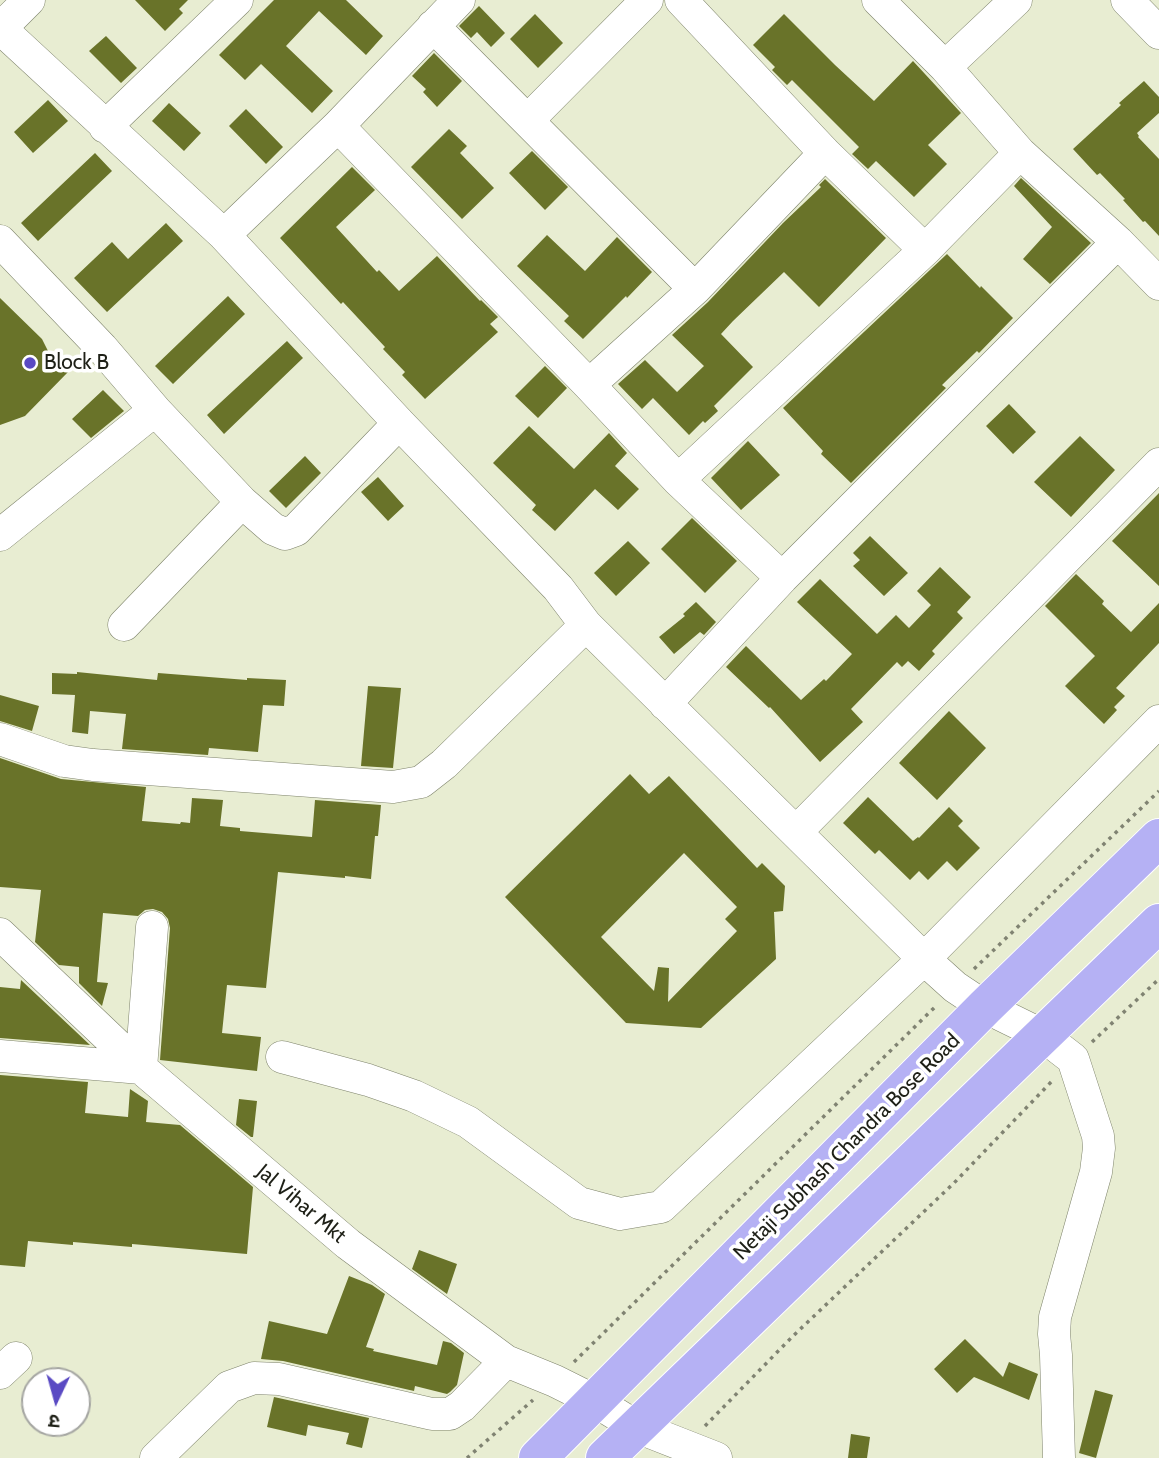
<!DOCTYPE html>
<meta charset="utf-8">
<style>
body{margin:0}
#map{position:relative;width:1159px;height:1458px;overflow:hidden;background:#e8edd2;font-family:Cabin,"Noto Sans Devanagari",sans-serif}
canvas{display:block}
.north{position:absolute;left:21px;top:1367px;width:70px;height:70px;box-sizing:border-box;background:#fff;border:2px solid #a5a6a2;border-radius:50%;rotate:185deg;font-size:19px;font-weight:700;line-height:28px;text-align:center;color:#1e2017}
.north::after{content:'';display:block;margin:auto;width:24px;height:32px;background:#5a4ac3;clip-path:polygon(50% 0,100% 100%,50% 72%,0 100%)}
</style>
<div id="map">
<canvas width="1159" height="1458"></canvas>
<div class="north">उ</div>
</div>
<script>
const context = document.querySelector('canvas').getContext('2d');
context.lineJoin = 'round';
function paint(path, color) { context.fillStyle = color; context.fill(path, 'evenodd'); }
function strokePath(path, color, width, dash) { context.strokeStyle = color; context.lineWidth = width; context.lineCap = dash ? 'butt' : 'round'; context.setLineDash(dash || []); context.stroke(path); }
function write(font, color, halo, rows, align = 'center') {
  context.font = font + ' Cabin,sans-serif'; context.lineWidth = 7; context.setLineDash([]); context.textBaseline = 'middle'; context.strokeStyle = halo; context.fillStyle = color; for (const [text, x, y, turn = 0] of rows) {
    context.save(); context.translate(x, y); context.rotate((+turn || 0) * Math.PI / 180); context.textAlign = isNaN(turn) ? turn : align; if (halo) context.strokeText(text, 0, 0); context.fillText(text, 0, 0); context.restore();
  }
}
paint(new Path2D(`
 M 135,0 L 188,0 L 179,9 L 183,13 L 165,31 Z
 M 274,0 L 346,0 L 383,36 L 366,55 L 319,11 L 286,46 L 333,91 L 312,113 L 261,64 L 245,80 L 219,55 Z
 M 479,6 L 505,33 L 491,47 L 477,32 L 471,38 L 459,26 Z
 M 535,14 L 563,43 L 538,68 L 510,39 Z
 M 784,14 L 835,65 L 874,101 L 913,61 L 961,113 L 928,145 L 947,164 L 914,197 L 876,161 L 868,169 L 852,154 L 859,147 L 792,80 L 787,85 L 772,70 L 775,67 L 753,45 Z
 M 106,36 L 137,68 L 121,83 L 89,51 Z
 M 434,53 L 462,81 L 437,107 L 423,92 L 426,89 L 412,76 Z
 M 1144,81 L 1159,97 L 1159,113 L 1137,133 L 1139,136 L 1138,137 L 1159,159 L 1159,236 L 1145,221 L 1143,222 L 1123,200 L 1125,199 L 1100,173 L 1097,175 L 1073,149 L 1121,105 L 1119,103 Z
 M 48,100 L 68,121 L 33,153 L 14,132 Z
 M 169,103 L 201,133 L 184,151 L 152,121 Z
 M 246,109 L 283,147 L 266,164 L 229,126 Z
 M 449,129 L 467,146 L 460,153 L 494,188 L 462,219 L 411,167 Z
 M 532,151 L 568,187 L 545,210 L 509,173 Z
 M 95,153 L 112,171 L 38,241 L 21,223 Z
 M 352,167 L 375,190 L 336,227 L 377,272 L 379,270 L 399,291 L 437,256 L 480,301 L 481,300 L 498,317 L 490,324 L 498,332 L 425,399 L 402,375 L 405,372 L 383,349 L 385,347 L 343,302 L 341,304 L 280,238 Z
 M 1021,178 L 1091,243 L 1050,284 L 1023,259 L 1052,227 L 1014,186 Z
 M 825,179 L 886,238 L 819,307 L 784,272 L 733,321 L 721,334 L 753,367 L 714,406 L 718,411 L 705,423 L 703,421 L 689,435 L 653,398 L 642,409 L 618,384 L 645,360 L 677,392 L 704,366 L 672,335 L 708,302 L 783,223 L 821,187 L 819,185 Z
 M 166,223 L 183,241 L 107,312 L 74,278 L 112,242 L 128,259 Z
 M 547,235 L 585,271 L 617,237 L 652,272 L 627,298 L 626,296 L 583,339 L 564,321 L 569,316 L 517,266 Z
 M 947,254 L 980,288 L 981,286 L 1013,318 L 979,353 L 977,351 L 942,385 L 946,388 L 851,483 L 821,454 L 823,451 L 783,408 Z
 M 228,296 L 245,314 L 173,384 L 155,366 Z
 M 0,298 L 42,339 L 50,355 L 68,372 L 25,416 L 0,425 Z
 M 287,341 L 303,358 L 224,434 L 207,415 Z
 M 545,366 L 567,388 L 538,418 L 515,396 Z
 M 103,390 L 124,411 L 91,438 L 72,419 Z
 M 1009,404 L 1036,432 L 1013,454 L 986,426 Z
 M 529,426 L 574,469 L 609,433 L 627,453 L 615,466 L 639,489 L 618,510 L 595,489 L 555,531 L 532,510 L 536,505 L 493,463 Z
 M 1080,436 L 1115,470 L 1071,517 L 1034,482 Z
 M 748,441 L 780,475 L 741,510 L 711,478 Z
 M 305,456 L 321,473 L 286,508 L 269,491 Z
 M 378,477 L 404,506 L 388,521 L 361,492 Z
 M 1159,493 L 1159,586 L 1112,541 Z
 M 692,518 L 737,561 L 705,593 L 661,549 Z
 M 870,536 L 908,573 L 884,596 L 853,566 L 860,560 L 853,553 Z
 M 628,541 L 650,563 L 616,596 L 594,573 Z
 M 940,567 L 971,597 L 957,612 L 963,618 L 932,651 L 935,654 L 919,671 L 908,661 L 902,667 L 897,662 L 851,709 L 863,722 L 820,762 L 770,707 L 769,708 L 726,667 L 746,646 L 801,700 L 824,679 L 826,681 L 852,654 L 797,602 L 820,579 L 877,634 L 896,615 L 909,628 L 931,605 L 917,591 Z
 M 1076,574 L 1104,601 L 1102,604 L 1131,632 L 1159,603 L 1159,643 L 1116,688 L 1125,696 L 1114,707 L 1117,710 L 1104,724 L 1065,686 L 1095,656 L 1045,606 Z
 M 696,602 L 716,622 L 704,635 L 700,632 L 674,654 L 659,637 L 685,616 L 683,614 Z
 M 77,672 L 157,680 L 158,673 L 247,680 L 247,678 L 286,680 L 284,706 L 263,705 L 258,752 L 209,748 L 208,755 L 122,749 L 126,714 L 90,711 L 88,734 L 72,732 L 75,695 L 52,694 L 52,673 L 77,674 Z
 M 368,686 L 401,688 L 393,768 L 361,766 Z
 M 0,695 L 39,706 L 32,731 L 0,721 Z
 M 949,711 L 986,748 L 937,800 L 899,763 Z
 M 0,758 L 61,779 L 146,787 L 142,821 L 180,824 L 181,822 L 190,823 L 192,798 L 223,800 L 220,826 L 240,828 L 240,831 L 312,837 L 315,800 L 381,805 L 378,836 L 375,836 L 371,879 L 345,876 L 345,878 L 278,872 L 266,988 L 227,985 L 222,1033 L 261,1037 L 257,1071 L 160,1060 L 170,928 L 168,919 L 162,912 L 153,909 L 145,910 L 138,916 L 103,913 L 97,982 L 108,983 L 102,1006 L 79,983 L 79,967 L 59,965 L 35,942 L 41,890 L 0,887 Z
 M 630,774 L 649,794 L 669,776 L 757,868 L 762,863 L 785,886 L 783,911 L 774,912 L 776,959 L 701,1028 L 626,1023 L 505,897 ZM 684,853 L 737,907 L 725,919 L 737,931 L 668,1002 L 669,968 L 658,967 L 654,991 L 601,937 Z
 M 868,797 L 913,841 L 918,837 L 919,838 L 949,807 L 963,821 L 958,826 L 980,848 L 957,871 L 947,861 L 928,880 L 919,871 L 910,880 L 879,850 L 875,854 L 843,823 Z
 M 21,980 L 90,1045 L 0,1038 L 0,987 L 20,989 Z
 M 0,1075 L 88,1082 L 85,1113 L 128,1117 L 130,1089 L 148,1101 L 146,1122 L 180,1125 L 253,1187 L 247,1254 L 132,1244 L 132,1247 L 73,1242 L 73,1245 L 28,1241 L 25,1267 L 0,1265 Z
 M 239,1099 L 257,1101 L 253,1137 L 251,1137 L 236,1125 Z
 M 419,1250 L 457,1264 L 447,1294 L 412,1269 Z
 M 349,1276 L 372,1285 L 385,1294 L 366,1347 L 374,1349 L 373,1351 L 437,1365 L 443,1341 L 451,1343 L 464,1353 L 457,1385 L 450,1392 L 447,1394 L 415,1386 L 414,1391 L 283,1361 L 261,1359 L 269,1321 L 327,1334 Z
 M 965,1339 L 1003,1377 L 1009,1362 L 1038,1374 L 1029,1400 L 974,1377 L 957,1393 L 934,1369 Z
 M 1095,1390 L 1113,1395 L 1096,1458 L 1079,1453 Z
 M 274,1397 L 369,1418 L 362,1448 L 346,1444 L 349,1433 L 308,1425 L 306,1436 L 267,1427 Z
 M 851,1434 L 870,1437 L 867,1458 L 848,1458 Z`), '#697329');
const minor = new Path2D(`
 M 681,0 L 825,153 L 925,250
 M 878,0 L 945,67 L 1020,153 L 1118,242 L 1159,284
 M 1127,0 L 1159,33
 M 433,26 L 695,289
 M 0,28 L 224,235 L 399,423 L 558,588 L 586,625 L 924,959 L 955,987 L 985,1007 L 1042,1035 L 1073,1059 L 1098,1136 L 1099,1148 L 1096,1172 L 1055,1317 L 1054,1334 L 1056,1355 L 1059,1458
 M 0,29 L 29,0
 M 945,67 L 1016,0
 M 528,120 L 647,0
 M 338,126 L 589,385 L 678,480 L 782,578
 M 105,127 L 237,0
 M 224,235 L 338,126 L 459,0
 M 0,241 L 102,348 L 155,410 L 242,502 L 273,529 L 285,534 L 296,530 L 399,423
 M 589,385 L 695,289 L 825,153
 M 678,480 L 925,250 L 1020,153
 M 0,535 L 155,410
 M 124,625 L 242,502
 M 665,704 L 782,578 L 1118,242
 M 0,739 L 64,761 L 93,765 L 393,787 L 421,782 L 444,764 L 586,625
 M 796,832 L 1159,464
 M 0,934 L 141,1068 L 348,1244 L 506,1361 L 555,1381 L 595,1401 L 637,1427 L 716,1458
 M 0,1056 L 141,1068 L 152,927
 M 282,1057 L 368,1080 L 414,1096 L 468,1122 L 579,1203 L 620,1214 L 661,1207 L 924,959 L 1159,721
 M 0,1373 L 16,1358
 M 156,1458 L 229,1387 L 254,1378 L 279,1379 L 432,1414 L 450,1414 L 462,1406 L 506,1361`);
const major = new Path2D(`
 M 538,1458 L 985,1007 L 1159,838
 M 605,1458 L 1159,923`);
strokePath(minor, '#7e836b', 33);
strokePath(major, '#fff', 40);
strokePath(new Path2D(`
 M 974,969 L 1159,791
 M 1092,1042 L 1159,979
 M 574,1362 L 936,1006
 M 705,1426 L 792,1337 L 954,1183 L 1054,1079
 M 467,1458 L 533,1400`), '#808372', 3.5, [3.5, 5]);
strokePath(minor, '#fff', 32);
strokePath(major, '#b5b1f4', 38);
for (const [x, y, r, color] of [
 [30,363,7,"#5a4ac3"]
]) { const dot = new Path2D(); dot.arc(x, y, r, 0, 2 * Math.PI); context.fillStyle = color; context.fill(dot); strokePath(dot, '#fff', 2.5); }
write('21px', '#1e2017', '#fff', [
 ["Block B",44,363]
], 'left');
write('21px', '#1e2017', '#fff', [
 ["Netaji Subhash Chandra Bose Road",847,1147,-45],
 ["Jal Vihar Mkt",301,1204,40]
]);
</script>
